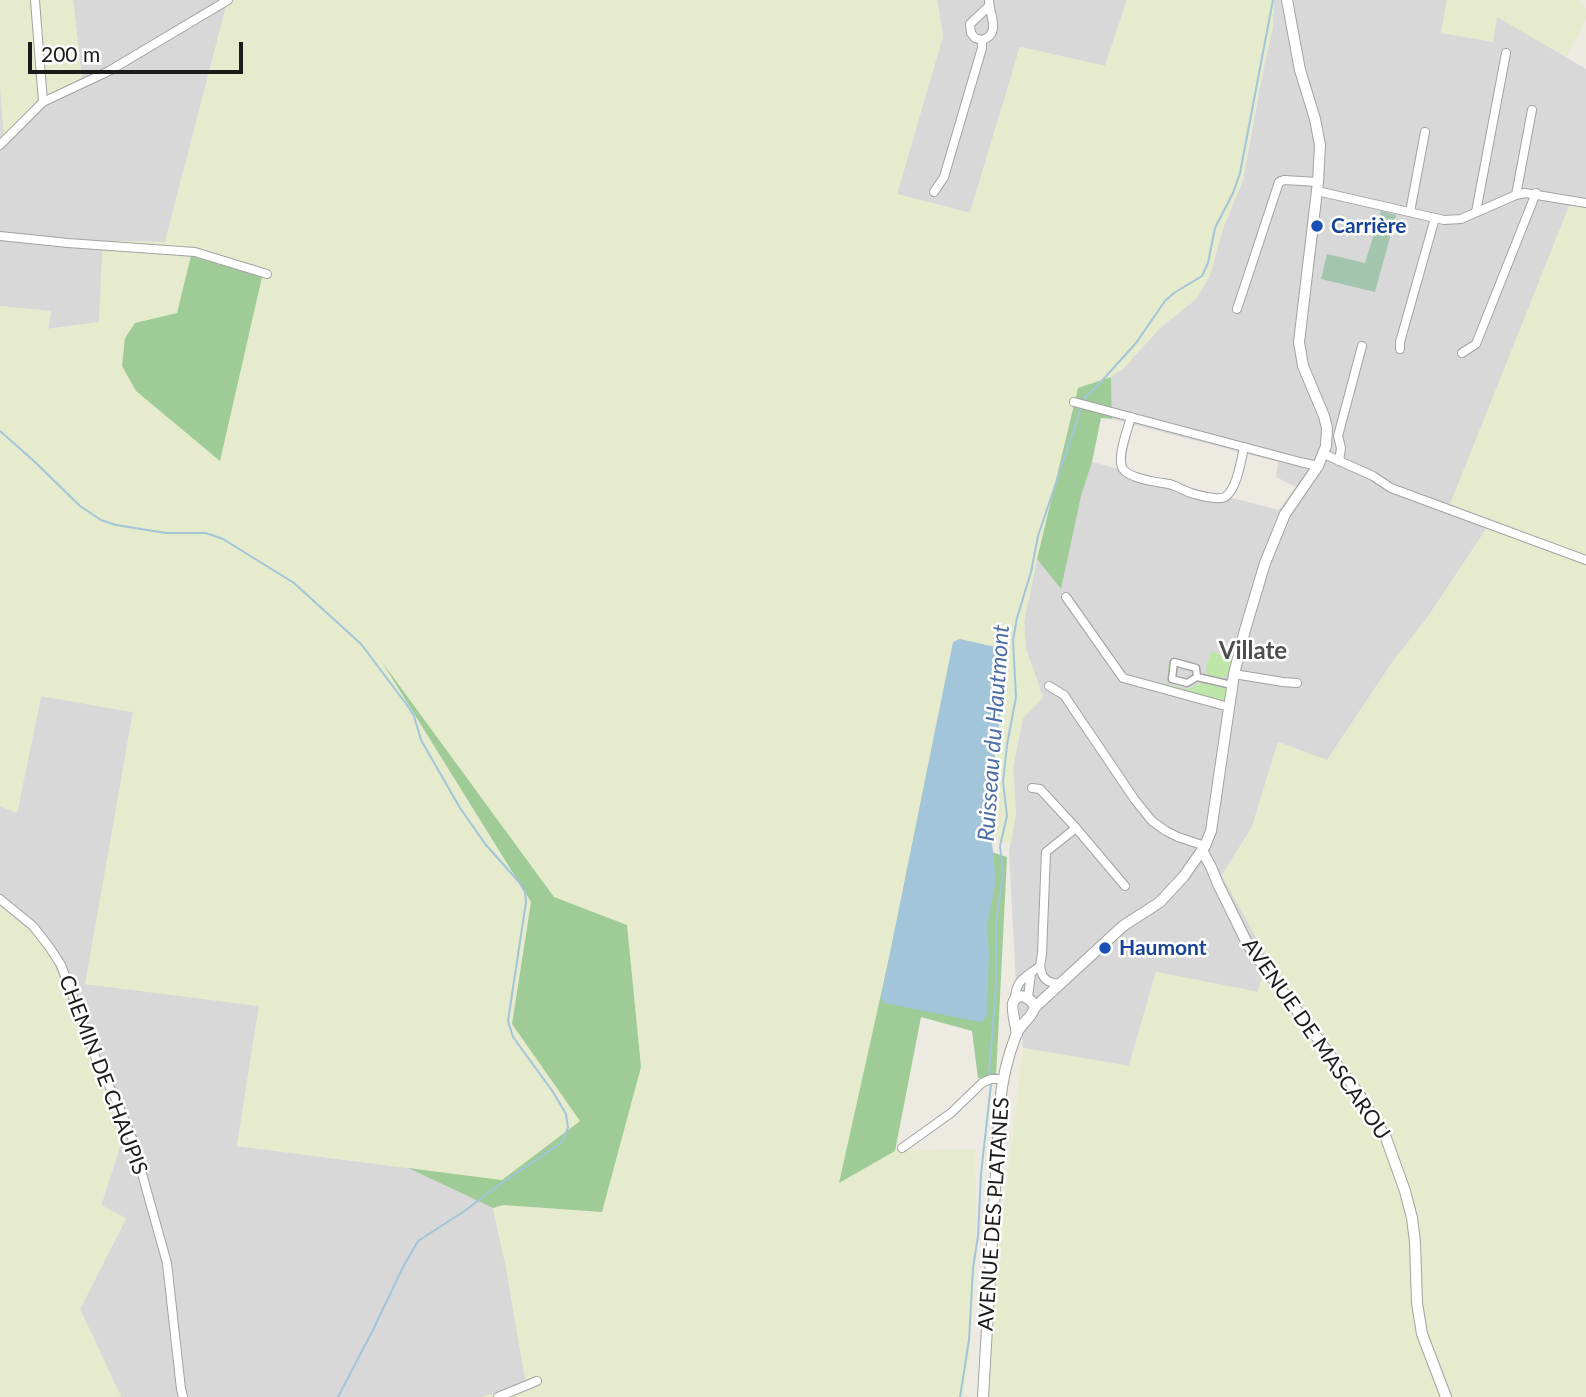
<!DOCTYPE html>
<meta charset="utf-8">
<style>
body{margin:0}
#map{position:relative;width:1586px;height:1397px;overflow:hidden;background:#edeae1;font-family:Lato,sans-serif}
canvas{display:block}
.scale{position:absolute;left:28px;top:42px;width:215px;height:32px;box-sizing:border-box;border:4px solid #1b1b1b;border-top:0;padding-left:9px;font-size:21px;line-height:24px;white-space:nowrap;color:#1b1b1b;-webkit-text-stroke:5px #fff;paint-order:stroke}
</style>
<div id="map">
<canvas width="1586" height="1397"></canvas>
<div class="scale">200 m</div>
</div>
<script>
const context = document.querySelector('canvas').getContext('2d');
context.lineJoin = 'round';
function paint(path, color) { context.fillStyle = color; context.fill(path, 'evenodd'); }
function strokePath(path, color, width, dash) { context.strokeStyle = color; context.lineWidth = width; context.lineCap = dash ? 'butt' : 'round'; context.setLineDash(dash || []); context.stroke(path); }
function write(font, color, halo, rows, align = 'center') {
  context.font = font + ' Lato,sans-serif'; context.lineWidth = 5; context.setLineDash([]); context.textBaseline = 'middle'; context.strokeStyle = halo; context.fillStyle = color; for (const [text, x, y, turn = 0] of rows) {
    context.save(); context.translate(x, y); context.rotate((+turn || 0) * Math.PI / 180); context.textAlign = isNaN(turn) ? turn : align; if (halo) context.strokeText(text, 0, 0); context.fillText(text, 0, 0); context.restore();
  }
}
paint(new Path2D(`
 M 73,0 L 234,0 L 226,7 L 165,242 L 103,241 L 99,322 L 48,329 L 51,312 L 0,306 L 0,80 L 4,135 L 36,104 L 61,88 L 82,78 Z
 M 937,0 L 1127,0 L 1105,66 L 1020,47 L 970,213 L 897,194 L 943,36 Z
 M 1274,0 L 1447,0 L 1441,33 L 1497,16 L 1586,69 L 1586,208 L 1570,204 L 1451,504 L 1493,519 L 1427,618 L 1391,664 L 1327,760 L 1278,742 L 1252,827 L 1222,875 L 1267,957 L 1258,992 L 1156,972 L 1129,1066 L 1023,1048 L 1016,985 L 1009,851 L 1016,813 L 1013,767 L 1023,718 L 1043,697 L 1026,649 L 1024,621 L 1037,559 L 1060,588 L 1081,495 L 1092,462 L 1279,510 L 1296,487 L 1276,477 L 1278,462 L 1112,419 L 1111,377 L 1134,356 L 1160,328 L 1196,299 L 1210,275 L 1223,228 L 1243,180 L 1274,11 Z
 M 41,696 L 133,712 L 86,984 L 259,1006 L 237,1146 L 408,1168 L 493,1208 L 506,1267 L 526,1384 L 482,1397 L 121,1397 L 80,1309 L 126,1219 L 101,1206 L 124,1134 L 92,1059 L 32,933 L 0,906 L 0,806 L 17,813 Z`), '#d9d8d8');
paint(new Path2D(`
 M 0,0 L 73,0 L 82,78 L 60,89 L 36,104 L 4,136 L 0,86 Z
 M 234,0 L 937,0 L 943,36 L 897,194 L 970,213 L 1020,47 L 1105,66 L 1127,0 L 1274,0 L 1273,27 L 1255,108 L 1243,180 L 1223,228 L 1210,275 L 1196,299 L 1160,328 L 1124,368 L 1111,377 L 1078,388 L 1037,559 L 1024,621 L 1026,649 L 1043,698 L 1023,718 L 1013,767 L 1016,813 L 1011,843 L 919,828 L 839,1182 L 895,1151 L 975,1149 L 976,1257 L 969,1356 L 963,1397 L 482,1397 L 526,1383 L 506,1267 L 493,1208 L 503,1205 L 602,1212 L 641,1067 L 627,925 L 554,897 L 389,673 L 531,903 L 512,1024 L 580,1121 L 502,1180 L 237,1146 L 259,1006 L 85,984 L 133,712 L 41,696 L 17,813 L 0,806 L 0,306 L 51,311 L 48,329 L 99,322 L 103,241 L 165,242 L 226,7 Z
 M 1447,0 L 1579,0 L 1586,9 L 1586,19 L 1566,57 L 1497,17 L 1493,42 L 1441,33 Z
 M 1570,204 L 1586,208 L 1586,1397 L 982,1397 L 1023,1048 L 1129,1066 L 1156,972 L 1258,992 L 1267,957 L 1222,876 L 1252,827 L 1278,742 L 1327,760 L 1391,664 L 1427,618 L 1492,520 L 1450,504 Z
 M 0,906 L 32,933 L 50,954 L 92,1059 L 124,1134 L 101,1205 L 126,1218 L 80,1309 L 121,1397 L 0,1397 Z`), '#e5ebcc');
paint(new Path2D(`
 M 1211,652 L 1232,657 L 1229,677 L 1222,676 L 1221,679 L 1214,678 L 1207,674 L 1206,668 Z
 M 1169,661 L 1171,661 L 1168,685 L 1187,689 L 1203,683 L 1227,689 L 1224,702 L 1166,686 Z`), '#bee6a8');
paint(new Path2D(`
 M 191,256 L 262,277 L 220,461 L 136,391 L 122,366 L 125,338 L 135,323 L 177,313 Z
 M 1111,377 L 1112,419 L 1101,418 L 1092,462 L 1081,496 L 1061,589 L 1037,559 L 1078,388 Z
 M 382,662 L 554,897 L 627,925 L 641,1067 L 602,1212 L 503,1205 L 493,1208 L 408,1168 L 502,1180 L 580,1121 L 512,1024 L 531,902 Z
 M 918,828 L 1007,857 L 996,1077 L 978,1078 L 972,1031 L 921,1017 L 895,1151 L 839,1183 Z`), '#9fcb97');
paint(new Path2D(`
 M 1381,211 L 1396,215 L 1375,292 L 1321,279 L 1327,254 L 1365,263 Z`), '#a3c5ad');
paint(new Path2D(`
 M 960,639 L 1000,648 L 1003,654 L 1003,697 L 995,754 L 997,818 L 992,843 L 996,880 L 987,927 L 989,953 L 987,1015 L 984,1020 L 980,1022 L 884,1003 L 881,997 L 953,642 Z`), '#a2c5d9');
strokePath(new Path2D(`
 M 1084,400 L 1085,397 L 1099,384 L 1136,343 L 1165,301 L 1174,293 L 1202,276 L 1208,263 L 1215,228 L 1233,193 L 1240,173 L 1273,0
 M 0,431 L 35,462 L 80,506 L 101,520 L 116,525 L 166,533 L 206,533 L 223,539 L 294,583 L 361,644 L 407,705 L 414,716 L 421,740 L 460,808 L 486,845 L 519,882 L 525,892 L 526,902 L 508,1021 L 513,1037 L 553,1092 L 566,1114 L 568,1128 L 562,1142 L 502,1183 L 463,1212 L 418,1241 L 402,1269 L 373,1330 L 338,1397
 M 989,1075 L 996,984 L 996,922 L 1003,873 L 1000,846 L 1007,816 L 1003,782 L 1007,745 L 1016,697 L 1013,640 L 1017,618 L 1031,572 L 1038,536 L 1082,406
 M 960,1397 L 969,1340 L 973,1268 L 978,1236 L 981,1174 L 991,1084`), '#a2c5d9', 2);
const pedestrian = new Path2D(`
 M 1197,677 L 1187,683 L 1172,679 L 1174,662 L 1196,668 L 1197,677 L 1232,685`);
const minor = new Path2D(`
 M 35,0 L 43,102
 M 982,40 L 975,38 L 971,33 L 970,24 L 989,6
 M 0,145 L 43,102 L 109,71 L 228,0
 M 1317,191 L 1444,220 L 1461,219 L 1516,195 L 1525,193 L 1586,203
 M 934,192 L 944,177 L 982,48 L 982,40 C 1002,34 989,15 989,0
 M 1516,195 L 1532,110
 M 1410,212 L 1425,132
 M 1476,212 L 1506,53
 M 0,236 L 68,243 L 195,252 L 267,274
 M 1237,309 L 1279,182 L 1284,180 L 1318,182
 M 1400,349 L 1400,342 L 1435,218
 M 1462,353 L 1476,344 L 1536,193
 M 1074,402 L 1300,462 L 1318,466
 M 1131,417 C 1128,429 1116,458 1123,469 C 1130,479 1157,482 1169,484 C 1174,485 1179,488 1184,490 C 1191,494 1218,501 1225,497 C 1237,489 1241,461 1244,447
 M 1324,454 L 1373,476 L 1391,488 L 1586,560
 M 1339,461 L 1341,448 L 1338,436 L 1362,346
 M 1066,597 L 1123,678 L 1229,707
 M 1234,674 L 1283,682 L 1297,683
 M 1049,686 L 1064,695 L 1135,800 L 1152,821 L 1166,831 L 1178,837 L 1205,846
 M 1032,788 L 1040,789 L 1076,828 L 1125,886
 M 0,899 L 33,926 L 50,948 L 61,965 L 96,1059 L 116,1100 L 132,1138 L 167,1263 L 181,1389 L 183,1397
 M 1040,966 C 1042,980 1048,983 1061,984
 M 1028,997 L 1031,973
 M 1015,1000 C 1015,980 1025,978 1040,966 L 1042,954 L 1046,852 L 1076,828
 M 902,1148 L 951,1113 L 982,1083 L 991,1079 L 1004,1079
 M 498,1397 L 537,1381`);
const tertiary = new Path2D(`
 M 1201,852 L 1204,854 L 1211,867 L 1219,886 L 1248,945 L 1359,1094 L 1386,1138 L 1405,1191 L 1412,1218 L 1415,1242 L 1417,1303 L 1422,1334 L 1446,1397
 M 1017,1034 C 1016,1028 1011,1007 1013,1003 C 1018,990 1031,998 1035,1007
 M 983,1397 L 1000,1103 C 1002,1081 1008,1056 1016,1035 C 1020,1024 1032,1018 1035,1007 L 1123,926 L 1160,902 L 1184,876 L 1205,846 L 1211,831 L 1234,674 L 1245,630 L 1265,563 L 1285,514 L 1318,466 L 1326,446 L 1327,428 L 1324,416 L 1303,366 L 1299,342 L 1318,182 L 1320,145 L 1315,119 L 1300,70 L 1287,0`);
strokePath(pedestrian, '#a2a2a2', 9);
strokePath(minor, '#a2a2a2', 10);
strokePath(tertiary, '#a2a2a2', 12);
strokePath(pedestrian, '#fff', 6);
strokePath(minor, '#fff', 8);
strokePath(tertiary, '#fff', 10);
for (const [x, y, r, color] of [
 [1317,226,7,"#1a4fb4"],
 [1105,948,7,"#1a4fb4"]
]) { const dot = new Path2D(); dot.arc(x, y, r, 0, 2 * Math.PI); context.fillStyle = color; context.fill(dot); strokePath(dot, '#fff', 2.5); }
write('bold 21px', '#164399', '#fff', [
 ["Carrière",1331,226],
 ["Haumont",1119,948]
], 'left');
write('21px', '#1b1b1b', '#fff', [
 ["AVENUE DE MASCAROU",1316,1039,55],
 ["CHEMIN DE CHAUPIS",103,1075,69],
 ["AVENUE DES PLATANES",994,1214,-86]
]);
write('italic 23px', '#4c6da7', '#fff', [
 ["Ruisseau du Hautmont",994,733,-86]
]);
write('bold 24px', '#4e4e4e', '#fff', [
 ["Villate",1253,651]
]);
</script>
